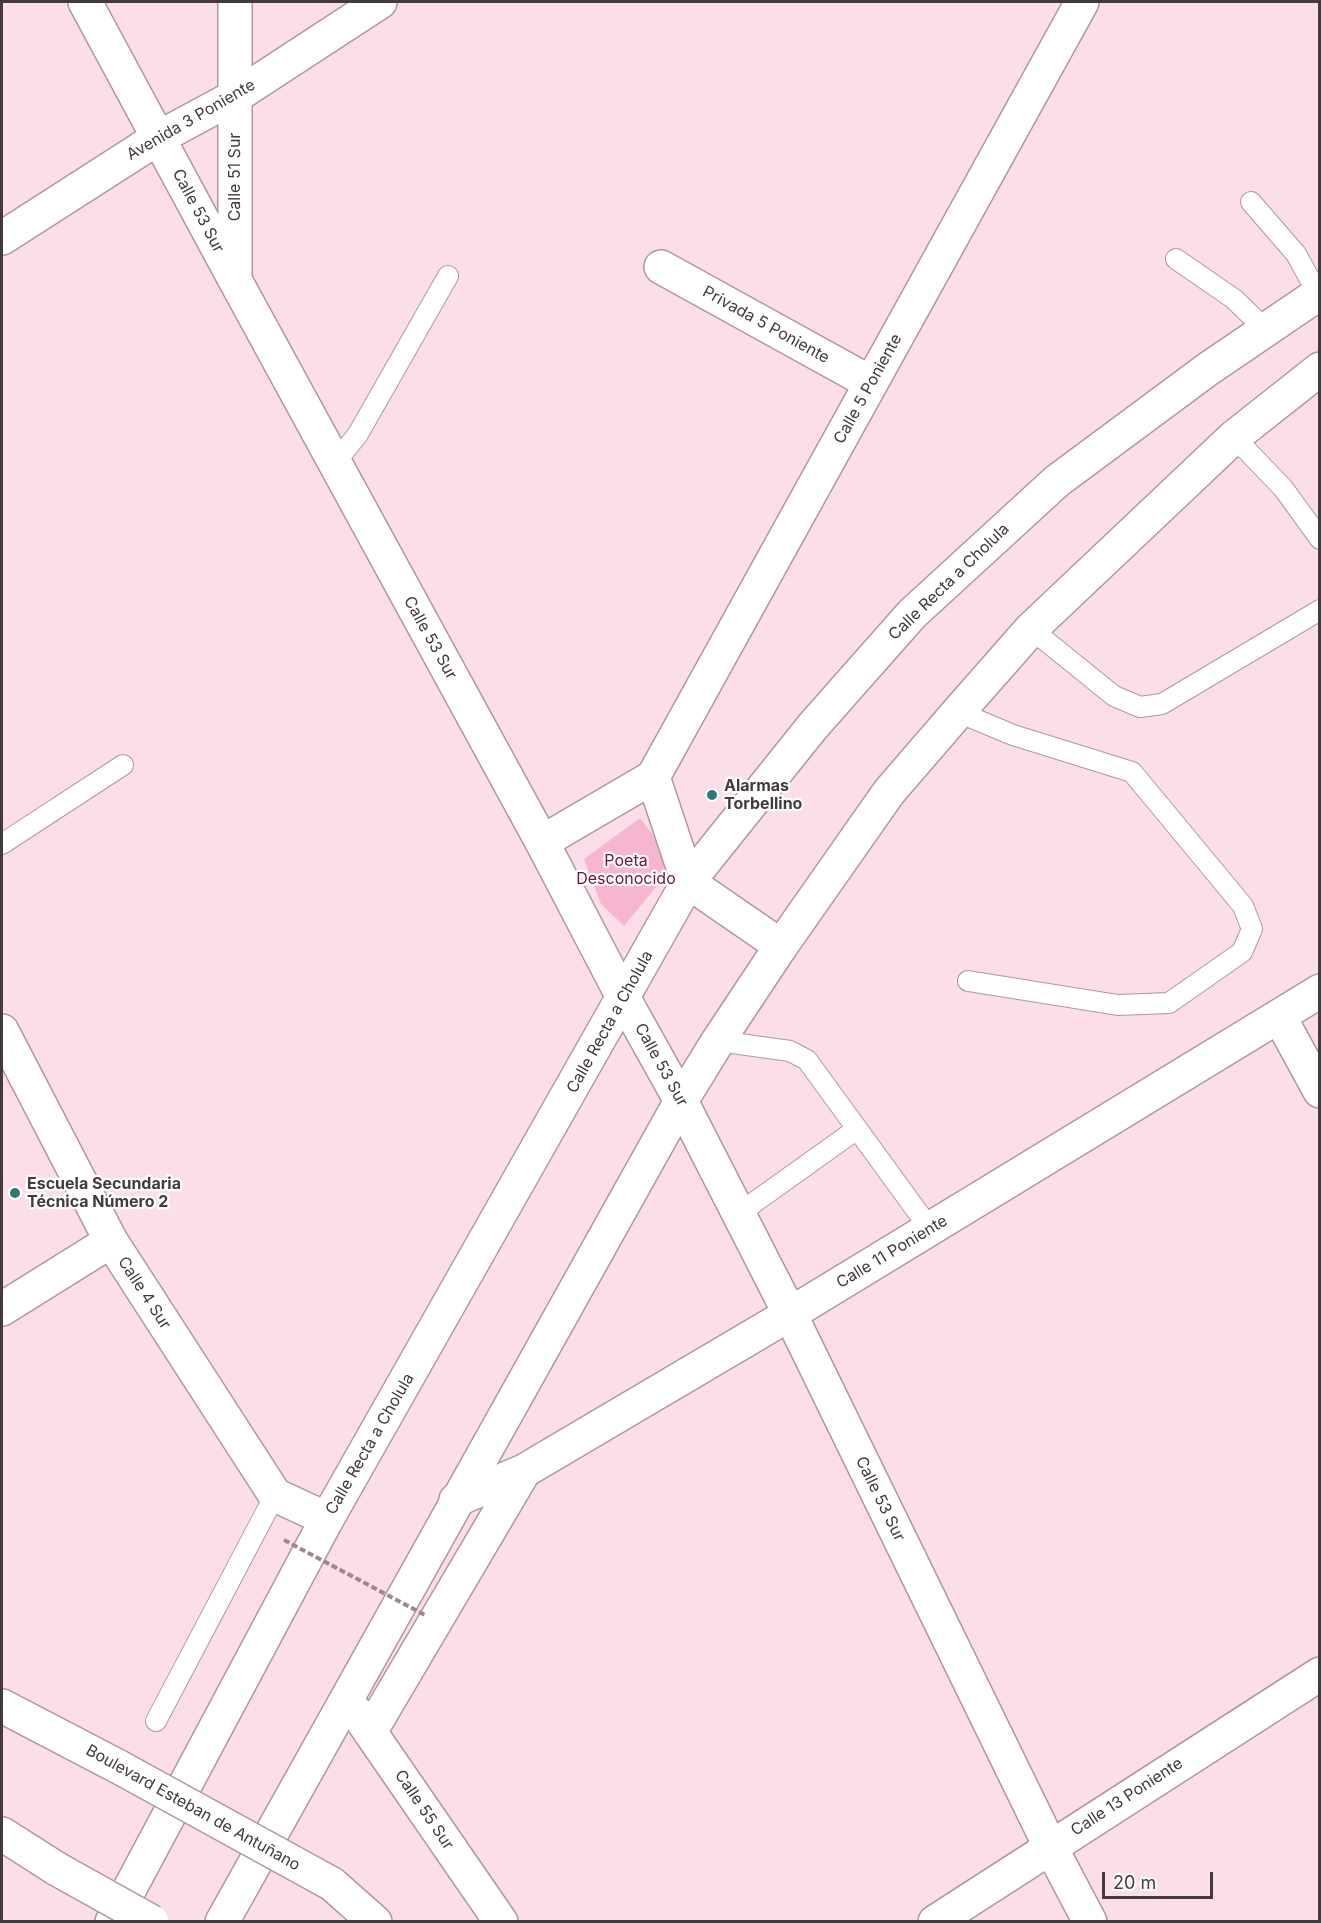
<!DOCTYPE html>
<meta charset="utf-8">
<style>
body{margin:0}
#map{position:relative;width:1321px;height:1923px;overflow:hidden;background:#fbdee9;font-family:Inter,sans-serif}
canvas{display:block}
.frame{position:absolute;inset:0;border:3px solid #44393d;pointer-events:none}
.scale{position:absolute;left:1102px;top:1872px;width:111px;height:27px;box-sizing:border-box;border:3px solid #44393d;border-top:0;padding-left:8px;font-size:18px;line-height:21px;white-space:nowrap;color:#44393d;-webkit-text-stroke:4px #fff;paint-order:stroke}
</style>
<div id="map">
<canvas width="1321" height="1923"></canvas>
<div class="frame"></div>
<div class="scale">20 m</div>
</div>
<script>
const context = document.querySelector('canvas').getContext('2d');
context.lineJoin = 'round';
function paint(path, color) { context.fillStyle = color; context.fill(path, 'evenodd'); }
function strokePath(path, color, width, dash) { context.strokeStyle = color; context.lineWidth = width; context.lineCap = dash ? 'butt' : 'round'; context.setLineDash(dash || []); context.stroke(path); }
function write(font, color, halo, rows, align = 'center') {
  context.font = font + ' Inter,sans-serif'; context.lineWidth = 4.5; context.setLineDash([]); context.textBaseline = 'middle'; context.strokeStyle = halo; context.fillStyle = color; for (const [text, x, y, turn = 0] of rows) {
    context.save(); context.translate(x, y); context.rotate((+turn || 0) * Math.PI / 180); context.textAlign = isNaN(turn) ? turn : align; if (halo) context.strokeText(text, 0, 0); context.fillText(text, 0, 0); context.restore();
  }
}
paint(new Path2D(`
 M 640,818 L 667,853 L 665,876 L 624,926 L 601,904 L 584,859 Z`), '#f6b6d0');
const service = new Path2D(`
 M 1251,202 L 1296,254 L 1318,294
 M 1176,259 L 1234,299 L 1266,330
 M 1234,437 L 1283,488 L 1320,539
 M 335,463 L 358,434 L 448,276
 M 1031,629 L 1114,696 L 1140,707 L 1162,704 L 1320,610
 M 958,712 L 1013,735 L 1132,772 L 1243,906 L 1252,929 L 1242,952 L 1169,1003 L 1118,1005 L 968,981
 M 2,844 L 123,765
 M 718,1041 L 790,1051 L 807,1060 L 930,1229
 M 738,1214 L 857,1129
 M 156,1721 L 275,1495`);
const minor = new Path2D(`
 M 85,2 L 235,280 L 542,842 L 624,999 L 681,1101 L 790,1314 L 1050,1846 L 1090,1922
 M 235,2 L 235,276
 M 2,238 L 158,138 L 236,96 L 380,2
 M 661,267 L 871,383
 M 653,777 L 1082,2
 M 653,777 L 688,882 L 781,946
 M 542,842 L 653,777
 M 1279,1016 L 1320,1091
 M 2,1031 L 111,1241 L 275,1495 L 327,1519
 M 2,1309 L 111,1241
 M 456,1500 L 524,1471 L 790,1314 L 1320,991
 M 357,1713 L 501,1922
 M 370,1732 L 524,1471
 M 935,1922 L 1320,1674`);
const secondary = new Path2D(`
 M 2,1706 L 119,1767
 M 2,1834 L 57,1869
 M 332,1884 L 375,1922`);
const primary = new Path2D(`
 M 112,1922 L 327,1519 L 688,882 L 813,726 L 912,614 L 1057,481 L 1208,369 L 1320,293
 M 222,1922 L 681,1101 L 718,1041 L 781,946 L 889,792 L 958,712 L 1031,629 L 1234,437 L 1320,369`);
strokePath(service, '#b196a0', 22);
strokePath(minor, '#b196a0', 36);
strokePath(secondary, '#b196a0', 36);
strokePath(primary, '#b196a0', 36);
strokePath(service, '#fff', 20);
strokePath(minor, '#fff', 33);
strokePath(secondary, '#fff', 33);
strokePath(primary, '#fff', 33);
const secondaryBridge = new Path2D(`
 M 119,1767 L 332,1884
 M 57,1869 L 152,1922`);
strokePath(secondaryBridge, '#b196a0', 36, []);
strokePath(new Path2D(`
 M 284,1540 L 425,1615`), '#9c8890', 4, [6, 3]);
strokePath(secondaryBridge, '#fff', 33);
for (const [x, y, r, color] of [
 [712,795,6,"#307976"],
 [15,1193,6,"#307976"]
]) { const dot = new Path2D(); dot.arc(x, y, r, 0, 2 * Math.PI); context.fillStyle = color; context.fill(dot); strokePath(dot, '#fff', 2); }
write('16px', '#44393d', '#fff', [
 ["Avenida 3 Poniente",191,120,-30],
 ["Calle 51 Sur",235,177,-90],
 ["Calle 53 Sur",198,211,62],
 ["Privada 5 Poniente",766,325,29],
 ["Calle 5 Poniente",868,389,-61],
 ["Calle Recta a Cholula",949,582,-44],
 ["Calle 53 Sur",430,638,61],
 ["Calle Recta a Cholula",610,1022,-61],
 ["Calle 53 Sur",661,1065,61],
 ["Calle 11 Poniente",892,1252,-31],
 ["Calle 4 Sur",144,1293,57],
 ["Calle Recta a Cholula",370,1444,-60],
 ["Calle 53 Sur",880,1499,64],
 ["Calle 13 Poniente",1127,1797,-33],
 ["Boulevard Esteban de Antuñano",193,1808,29],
 ["Calle 55 Sur",424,1810,56]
]);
write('bold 16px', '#44393d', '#fff', [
 ["Alarmas",724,786],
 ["Torbellino",724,804],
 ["Escuela Secundaria",27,1184],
 ["Técnica Número 2",27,1202]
], 'left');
write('16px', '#710e45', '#fff', [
 ["Poeta",626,861],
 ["Desconocido",626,879]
]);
</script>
